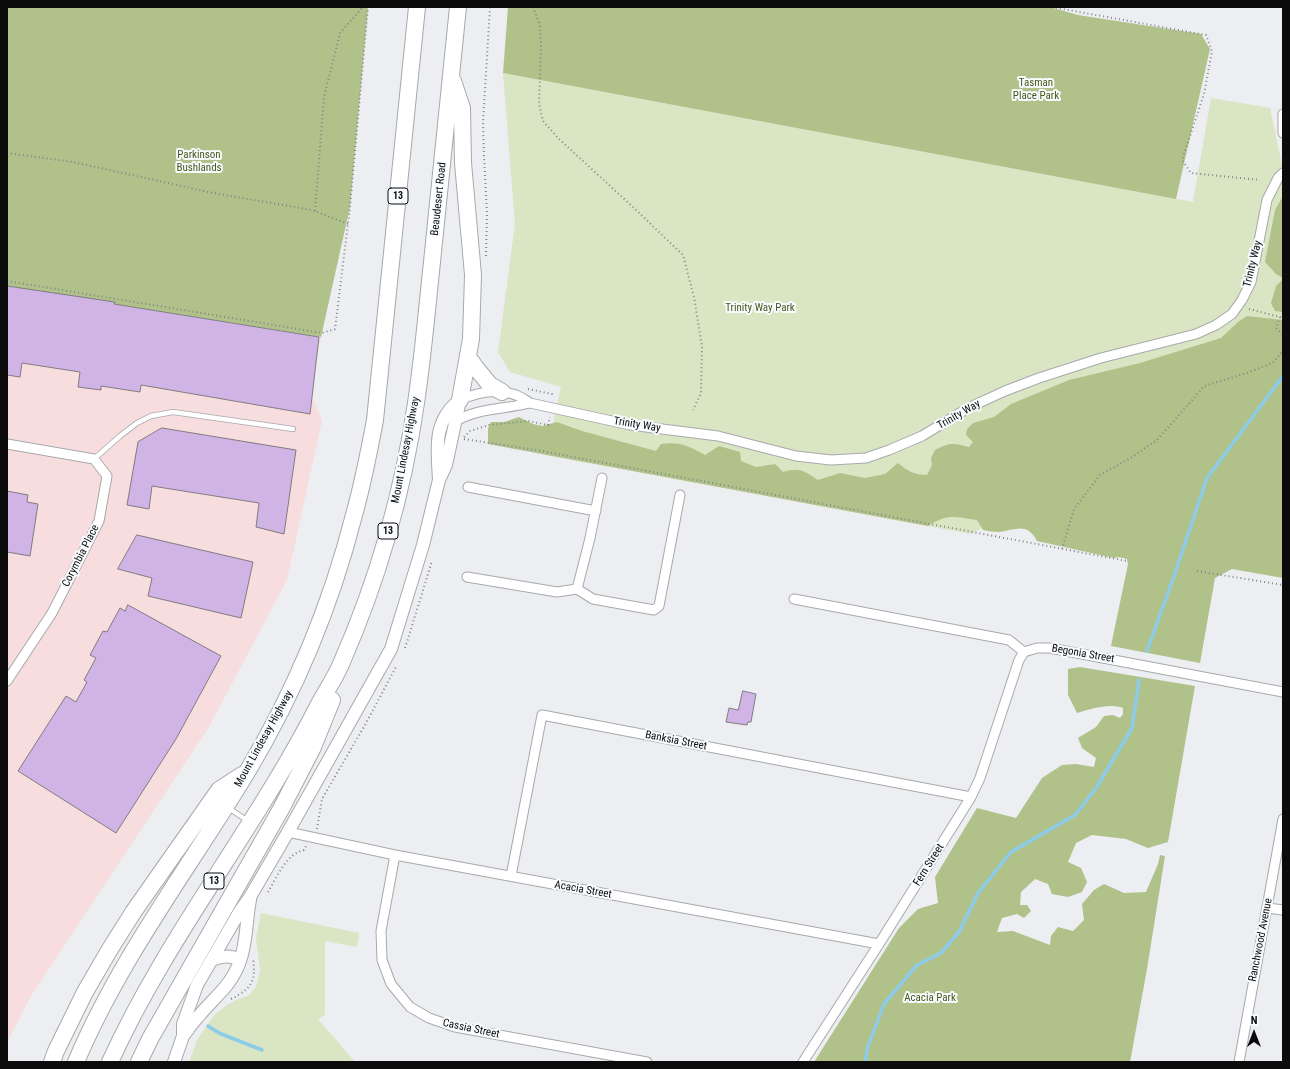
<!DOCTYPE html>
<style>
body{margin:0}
#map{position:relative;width:1290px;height:1069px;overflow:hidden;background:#eceef1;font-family:"Roboto Condensed",sans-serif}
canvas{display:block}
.frame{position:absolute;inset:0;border:8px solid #0b0b0c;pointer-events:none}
.north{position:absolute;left:1234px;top:1013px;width:40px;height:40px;-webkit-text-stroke:3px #f9fcff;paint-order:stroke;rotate:0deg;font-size:11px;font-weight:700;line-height:16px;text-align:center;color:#0b0b0c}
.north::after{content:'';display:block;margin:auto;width:14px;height:18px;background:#0b0b0c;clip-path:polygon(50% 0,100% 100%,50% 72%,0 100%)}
</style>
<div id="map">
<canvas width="1290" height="1069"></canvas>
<div class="frame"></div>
<div class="north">N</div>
</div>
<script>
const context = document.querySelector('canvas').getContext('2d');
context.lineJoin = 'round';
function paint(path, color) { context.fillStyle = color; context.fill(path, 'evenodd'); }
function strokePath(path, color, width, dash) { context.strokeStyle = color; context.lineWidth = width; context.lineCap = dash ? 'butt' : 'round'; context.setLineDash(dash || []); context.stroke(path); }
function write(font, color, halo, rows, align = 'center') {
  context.font = font + ' "Roboto Condensed",sans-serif'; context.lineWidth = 4; context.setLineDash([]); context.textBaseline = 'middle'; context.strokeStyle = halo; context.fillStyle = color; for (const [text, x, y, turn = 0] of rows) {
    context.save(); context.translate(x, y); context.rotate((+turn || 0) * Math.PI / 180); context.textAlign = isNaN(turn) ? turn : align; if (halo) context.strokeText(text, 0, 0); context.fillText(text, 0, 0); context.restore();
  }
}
paint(new Path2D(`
 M 7,287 L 321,337 L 310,390 L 322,421 L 287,580 L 209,727 L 31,996 L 7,1043 Z`), '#f8dddf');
paint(new Path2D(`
 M 503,73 L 1193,202 L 1211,98 L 1270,108 L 1283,170 L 1283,367 L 971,534 L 546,455 L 561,387 L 510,372 L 498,352 L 515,224 Z
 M 261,913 L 359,933 L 357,947 L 325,941 L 325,1015 L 318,1019 L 355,1062 L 189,1062 L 197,1040 L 215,1014 L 227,1005 L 238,999 L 248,996 L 256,987 L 260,970 L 256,938 Z`), '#dae5c3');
paint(new Path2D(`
 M 7,7 L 368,7 L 350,207 L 321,337 L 7,287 Z
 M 508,7 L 1050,7 L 1078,15 L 1201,34 L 1210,49 L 1176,199 L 503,73 Z
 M 1283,196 L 1283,278 L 1276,274 L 1265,262 L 1275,210 Z
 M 1283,279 L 1283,312 L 1275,311 L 1271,303 L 1276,286 Z
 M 1247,316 L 1283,320 L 1283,578 L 1232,569 L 1215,578 L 1200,663 L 1111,646 L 1128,564 L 1127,559 L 1118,557 L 1114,558 L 1037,541 C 1027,522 1016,530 999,532 C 994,532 988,531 983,530 L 977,520 C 955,517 947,513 928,526 L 488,444 L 488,428 L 491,422 L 504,422 L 519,417 L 533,424 L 542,426 L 557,422 L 582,431 L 656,451 L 661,444 C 678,441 690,446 705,455 L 719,446 L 740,452 L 741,461 L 756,467 L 775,464 L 783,472 C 800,467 804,471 818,480 L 840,473 L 865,478 L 885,474 L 898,463 C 907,471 915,475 927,475 L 932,465 L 931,458 L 935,450 C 950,442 953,443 969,447 L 973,442 L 966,435 L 967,429 L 973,423 L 994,417 L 1011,404 L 1069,380 L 1140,363 L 1221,338 L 1238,322 Z
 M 1080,667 L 1195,686 L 1168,842 L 1148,848 L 1126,839 L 1092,835 L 1076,843 L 1068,862 L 1081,868 L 1087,882 L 1082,892 L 1068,897 L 1052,894 L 1048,884 L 1035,879 L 1021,892 L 1020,905 L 1027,905 L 1031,911 L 1024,918 L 1017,914 L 1002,918 L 997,932 L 1013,931 L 1050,945 L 1051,936 L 1058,927 L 1073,931 L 1084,920 L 1082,904 L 1094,890 L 1104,884 L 1124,893 L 1146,892 L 1158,864 L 1160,855 L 1165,856 L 1147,969 L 1130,1062 L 814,1062 L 899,928 L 918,909 L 938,903 L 935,877 L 977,808 L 1016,818 L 1042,778 L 1062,765 L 1076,764 L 1094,767 L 1096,758 L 1082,748 L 1078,738 L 1096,727 L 1104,716 L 1113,715 L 1120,718 L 1123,714 L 1123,708 C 1108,703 1092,709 1077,713 L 1068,695 L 1068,669 Z`), '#b0c18a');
strokePath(new Path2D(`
 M 1147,651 L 1173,579 L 1207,478 L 1283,376
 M 208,1026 L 219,1033 L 262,1050
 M 865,1062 L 868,1046 L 884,1004 L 917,965 L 941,953 L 959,932 L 978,893 L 1011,852 L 1075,815 L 1096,788 L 1132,728 L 1139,680`), '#8ccce9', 3.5);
const building = new Path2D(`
 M 7,286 L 115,302 L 114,304 L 319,337 L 310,414 L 141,385 L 140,392 L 101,386 L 101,390 L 78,387 L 80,372 L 22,363 L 20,377 L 7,375 Z
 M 162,428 L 296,450 L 284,534 L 256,527 L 259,503 L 152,486 L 149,509 L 127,505 L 138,442 Z
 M 7,491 L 28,495 L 27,502 L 38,504 L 30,556 L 7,552 Z
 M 137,535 L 253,562 L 241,618 L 148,596 L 152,578 L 118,569 Z
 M 128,605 L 221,656 L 176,739 L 116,833 L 18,771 L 66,696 L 76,702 L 87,682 L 84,680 L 96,658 L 90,655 L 103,631 L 107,632 L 120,608 L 125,611 Z
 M 743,691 L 756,694 L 751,722 L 748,722 L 747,725 L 726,722 L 729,708 L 738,710 Z`);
paint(building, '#d1b4e6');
strokePath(building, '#7e7d80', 1);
const service = new Path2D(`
 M 94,459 L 120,436 L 137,423 L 151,416 L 173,412 L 293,429
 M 227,807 L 248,821`);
const minor = new Path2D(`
 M 1283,114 L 1283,133
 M 460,400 C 478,392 497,388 516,395 C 521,397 526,400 530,403 L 630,425 L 718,436 L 796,456 L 831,460 L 866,458 L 889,450 L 922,436 L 968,408 L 1005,391 L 1039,378 L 1101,358 L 1196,334 L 1216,325 L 1232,314 L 1242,300 L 1251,282 L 1267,200 L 1278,178 L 1283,173
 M 456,421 C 478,408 506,409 530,403
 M 7,444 L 94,459 L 107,476 L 99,521 L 52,613 L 7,681
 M 468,487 L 596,511
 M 467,577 L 557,592 L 577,589 L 593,599 L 654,610 L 659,606 L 680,495
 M 577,589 L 590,538 L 602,478
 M 794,599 L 1009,640 L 1024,652 L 1037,648 L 1050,648 L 1283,692
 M 288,832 L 395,855 L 879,944
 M 395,855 L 381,931 L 382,960 L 391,984 L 410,1007 L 429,1018 L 455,1027 L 647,1062
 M 511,876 L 542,715 L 971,797
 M 1268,908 L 1283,910
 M 803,1062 L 879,944 L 971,797 L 980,778 L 1019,660 L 1024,652
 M 1239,1062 L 1283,819`);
const tertiary = new Path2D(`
 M 439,479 C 437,449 433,420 460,400
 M 212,960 C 223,956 230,955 240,960
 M 183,1036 C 188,1030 192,1023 198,1017 C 214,997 231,987 240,961 C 247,942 246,920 250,900
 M 174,1062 L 183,1036 L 183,1024 L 197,985 L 240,911 L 250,897 L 288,832 L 391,649 L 423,545 L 439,480 L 446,465 L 460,400`);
const trunk = new Path2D(`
 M 453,81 L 462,108 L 463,163 L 473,275 L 471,339 L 460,400
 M 468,357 L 476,368 L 490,385 L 502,392
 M 52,1062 L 56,1051 L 85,992 L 110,949 L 134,911 L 219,790 L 242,775
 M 76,1062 C 120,958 189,868 247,772 C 295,692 331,605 354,515 C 363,483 369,452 375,420 L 417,7
 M 110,1062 C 167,936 256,828 319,704 C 326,691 335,678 341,664 C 377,582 403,492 416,403 C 423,356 427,309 432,262 C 441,177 450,92 458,7
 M 139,1062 L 150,1039 L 281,809 L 313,747 L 332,700`);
strokePath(service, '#a7a9ac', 6);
strokePath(minor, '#a7a9ac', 11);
strokePath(tertiary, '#a7a9ac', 14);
strokePath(trunk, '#a7a9ac', 18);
strokePath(new Path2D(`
 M 533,7 L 540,25 L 541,46 L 539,104 L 543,121 L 559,139 L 633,207 L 683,255 L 694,297 L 702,347 L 701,393 L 693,410
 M 1052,7 L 1206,35 L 1212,51 L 1204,94 L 1182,160 L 1191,173 L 1260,180
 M 7,153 L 73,162 L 213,193 L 312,210 L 348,224
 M 315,211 L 324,97 L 340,33 L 363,7
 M 486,256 L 487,214 L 484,156 L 483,123 L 490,7
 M 7,281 L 322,333 L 335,329 L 350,207 L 368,7
 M 1249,309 L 1280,317 L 1276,328 L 1283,335
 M 528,389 L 552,394 L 552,397
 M 464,437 L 470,431 L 489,425 L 528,421 L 548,425 L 550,417
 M 464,439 L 536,450 L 1127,561
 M 1062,549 L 1074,509 L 1100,475 L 1129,459 L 1157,440 L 1188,405 L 1204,386 L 1247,373 L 1274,362 L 1283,350
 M 1197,571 L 1283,585
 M 405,648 L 407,642 L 432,561
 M 317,829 L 322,799 L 365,725 L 397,665
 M 268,892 C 277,877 286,854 304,850 L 306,846
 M 231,999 C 252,988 256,982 253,958`), '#838486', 2, [1, 3]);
strokePath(service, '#fff', 4.5);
strokePath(minor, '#fff', 9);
strokePath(tertiary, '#fff', 12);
strokePath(trunk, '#fff', 16);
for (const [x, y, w] of [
 [398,196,20],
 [388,531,20],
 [214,881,20]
]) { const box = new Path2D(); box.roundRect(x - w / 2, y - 8, w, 16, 3); context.fillStyle = '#f9fcff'; context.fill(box); strokePath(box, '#0b0b0c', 1); }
write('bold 10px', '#0b0b0c', null, [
 ["13",398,196],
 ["13",388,531],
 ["13",214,881]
]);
write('11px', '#48571b', '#f9fcff', [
 ["Tasman",1036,83],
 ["Place Park",1036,96],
 ["Parkinson",199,155],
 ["Bushlands",199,168],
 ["Trinity Way Park",760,308],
 ["Acacia Park",930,998]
]);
write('11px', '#0b0b0c', '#f9fcff', [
 ["Beaudesert Road",439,199,-84],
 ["Trinity Way",1253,264,-76],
 ["Trinity Way",959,415,-30],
 ["Trinity Way",637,425,9],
 ["Mount Lindesay Highway",406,450,-79],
 ["Corymbia Place",81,556,-63],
 ["Begonia Street",1083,654,10],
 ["Mount Lindesay Highway",264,739,-61],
 ["Banksia Street",676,741,11],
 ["Fern Street",929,865,-58],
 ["Acacia Street",583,890,10],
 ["Ranchwood Avenue",1261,940,-79],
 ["Cassia Street",471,1029,12]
]);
</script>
